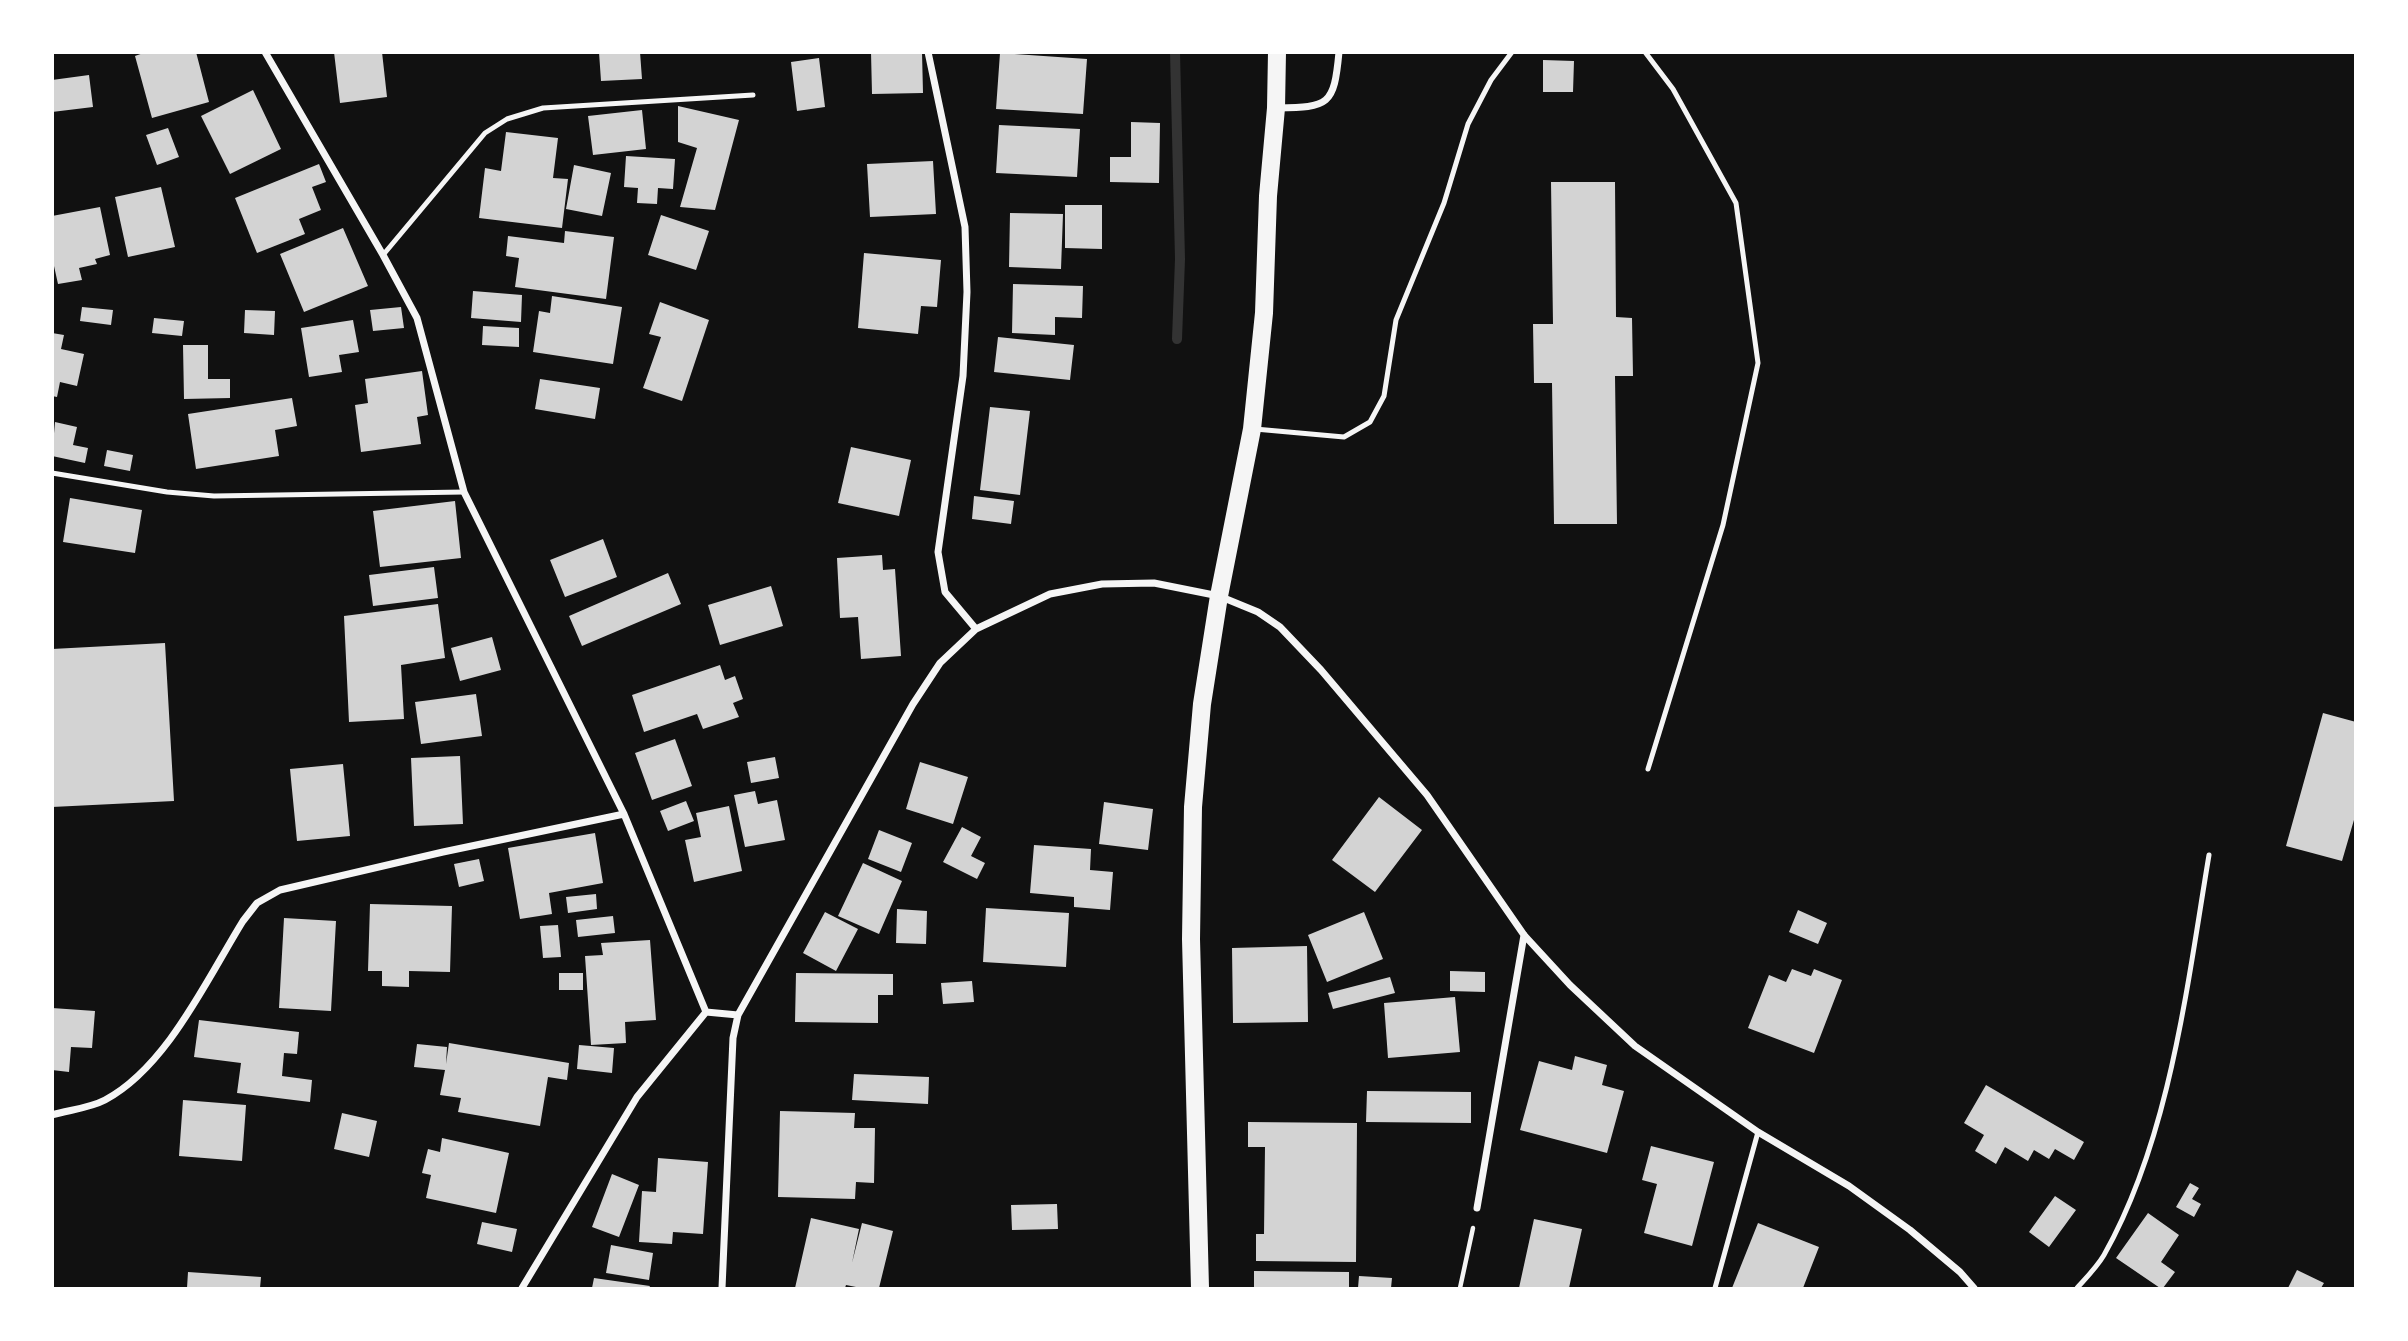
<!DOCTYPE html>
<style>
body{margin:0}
#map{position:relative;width:2408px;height:1341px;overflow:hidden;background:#111;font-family:Lora,serif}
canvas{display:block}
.frame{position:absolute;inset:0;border:54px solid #fff;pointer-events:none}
</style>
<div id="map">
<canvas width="2408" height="1341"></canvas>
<div class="frame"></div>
</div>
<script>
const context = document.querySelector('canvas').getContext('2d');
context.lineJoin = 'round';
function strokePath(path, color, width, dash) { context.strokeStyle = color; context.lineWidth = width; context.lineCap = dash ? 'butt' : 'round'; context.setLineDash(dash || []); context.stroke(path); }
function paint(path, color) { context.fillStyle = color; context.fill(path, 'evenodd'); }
strokePath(new Path2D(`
 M 1175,52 L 1180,259 L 1177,339`), '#333', 10);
paint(new Path2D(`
 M 146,52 L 196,52 L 209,102 L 152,118 L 135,56 Z
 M 334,52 L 382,52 L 387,97 L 340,103 Z
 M 599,52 L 640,52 L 642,79 L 601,81 Z
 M 871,52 L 922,52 L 923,93 L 872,94 Z
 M 1000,53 L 1087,59 L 1083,114 L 996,109 Z
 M 819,58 L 825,107 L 797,111 L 791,62 Z
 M 1543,60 L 1574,61 L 1573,92 L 1543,92 Z
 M 89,75 L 93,107 L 52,112 L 52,80 Z
 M 253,90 L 281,149 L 230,174 L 201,116 Z
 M 678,106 L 739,120 L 715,210 L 680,207 L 697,148 L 678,142 Z
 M 642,110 L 646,149 L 593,155 L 588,116 Z
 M 1131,122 L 1160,123 L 1159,183 L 1110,182 L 1110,157 L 1131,157 Z
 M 999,125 L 1080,129 L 1077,177 L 996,173 Z
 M 168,128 L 179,157 L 157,165 L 146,135 Z
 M 506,132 L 558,138 L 553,178 L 568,179 L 562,228 L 479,218 L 485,168 L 501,171 Z
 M 626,156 L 675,159 L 673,189 L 658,188 L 657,204 L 637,203 L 638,188 L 624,187 Z
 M 933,161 L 936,214 L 870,217 L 867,164 Z
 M 319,164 L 326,182 L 312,187 L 321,210 L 299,219 L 305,234 L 257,253 L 235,198 Z
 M 574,165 L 611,173 L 602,216 L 566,209 Z
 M 1551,182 L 1615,182 L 1616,317 L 1632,318 L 1633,376 L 1615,376 L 1617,524 L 1554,524 L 1552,383 L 1534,383 L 1533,324 L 1553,324 Z
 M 161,187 L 175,247 L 128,257 L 115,197 Z
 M 1065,205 L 1102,205 L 1102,249 L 1065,248 Z
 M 100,207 L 110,255 L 95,259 L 97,264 L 79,268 L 82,280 L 58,284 L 52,257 L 52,216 Z
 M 1010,213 L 1063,214 L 1061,269 L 1009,267 Z
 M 661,215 L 709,231 L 696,270 L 648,255 Z
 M 343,228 L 368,286 L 304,312 L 280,254 Z
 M 565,231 L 614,237 L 606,299 L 515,287 L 519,258 L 506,256 L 508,236 L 564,243 Z
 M 864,253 L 941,260 L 937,307 L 921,306 L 918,334 L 858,328 Z
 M 1013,284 L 1083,286 L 1082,318 L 1055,317 L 1055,335 L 1012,333 Z
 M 473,291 L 522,295 L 521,322 L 471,318 Z
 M 552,296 L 622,307 L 613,364 L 533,352 L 539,311 L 550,313 Z
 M 660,302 L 709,320 L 682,401 L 643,388 L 661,337 L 649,334 Z
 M 82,307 L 113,310 L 111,325 L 80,321 Z
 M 401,307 L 404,328 L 373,331 L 370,310 Z
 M 245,310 L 275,311 L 274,335 L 244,333 Z
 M 154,318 L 184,321 L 182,336 L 152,333 Z
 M 353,320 L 359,352 L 339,355 L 342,372 L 309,377 L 301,328 Z
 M 483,326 L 519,328 L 519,347 L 482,345 Z
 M 52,333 L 64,335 L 61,349 L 84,354 L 77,386 L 60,382 L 57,397 L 52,396 Z
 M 998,337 L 1074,345 L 1070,380 L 994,372 Z
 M 183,345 L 208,345 L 208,379 L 230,379 L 230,398 L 184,399 Z
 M 422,371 L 428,415 L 417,417 L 421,444 L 361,452 L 355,405 L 368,403 L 365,379 Z
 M 540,379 L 600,388 L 595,419 L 535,409 Z
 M 292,398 L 297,426 L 275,430 L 279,456 L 196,469 L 188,414 Z
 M 990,407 L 1030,411 L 1020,495 L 980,490 Z
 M 55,422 L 77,427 L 73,445 L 88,448 L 85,463 L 52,456 Z
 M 851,447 L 911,460 L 899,516 L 838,503 Z
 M 107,450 L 133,455 L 130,471 L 104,466 Z
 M 974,496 L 1014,501 L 1011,524 L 972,519 Z
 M 70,498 L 142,510 L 135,553 L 63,542 Z
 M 455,501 L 461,558 L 380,567 L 373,511 Z
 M 603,539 L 617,577 L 565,597 L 550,560 Z
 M 882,555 L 883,570 L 895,569 L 901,656 L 861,659 L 858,617 L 840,618 L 837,558 Z
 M 434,567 L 438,598 L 373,606 L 369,575 Z
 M 668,573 L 681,604 L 582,646 L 569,616 Z
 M 771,586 L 783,626 L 720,645 L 708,605 Z
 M 438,604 L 445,658 L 401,665 L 404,719 L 349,722 L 344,616 Z
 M 492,637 L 501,670 L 460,681 L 451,648 Z
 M 165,643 L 174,801 L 52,807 L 52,649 Z
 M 720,665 L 725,680 L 735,676 L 743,699 L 733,703 L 739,717 L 703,729 L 697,714 L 644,732 L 632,695 Z
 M 476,694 L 482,736 L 421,744 L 415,702 Z
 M 2323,713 L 2356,722 L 2356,813 L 2342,861 L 2286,846 Z
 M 675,739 L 692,786 L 652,800 L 635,753 Z
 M 460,756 L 463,824 L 414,826 L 411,758 Z
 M 775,757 L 779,778 L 751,783 L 747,762 Z
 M 920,762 L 968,777 L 953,824 L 906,809 Z
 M 343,764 L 350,836 L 297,841 L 290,769 Z
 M 755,791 L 758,804 L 777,800 L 785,840 L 745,847 L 734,795 Z
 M 1379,797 L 1422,830 L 1375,892 L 1332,860 Z
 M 686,801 L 694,821 L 668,831 L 660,811 Z
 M 1104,802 L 1153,809 L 1148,850 L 1099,844 Z
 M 729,806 L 742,871 L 694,882 L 685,840 L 701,837 L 696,813 Z
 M 962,827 L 981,837 L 971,856 L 985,863 L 977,879 L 943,862 Z
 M 879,830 L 912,843 L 901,872 L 868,859 Z
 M 595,833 L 603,883 L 549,893 L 552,914 L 520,919 L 508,848 Z
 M 1034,845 L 1091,849 L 1090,870 L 1113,872 L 1110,910 L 1074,907 L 1074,897 L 1030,893 Z
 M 479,859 L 484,881 L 459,887 L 454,864 Z
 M 863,863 L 902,881 L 879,934 L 838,916 Z
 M 596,894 L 597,909 L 568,913 L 566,897 Z
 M 370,904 L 452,906 L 450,972 L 409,971 L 409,987 L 382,986 L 382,971 L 368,971 Z
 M 986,908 L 1069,913 L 1066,967 L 983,962 Z
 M 897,909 L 927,911 L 926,944 L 896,943 Z
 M 1798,910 L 1827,923 L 1818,944 L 1789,932 Z
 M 825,912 L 858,929 L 836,971 L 803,953 Z
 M 1364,912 L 1383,959 L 1327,982 L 1308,935 Z
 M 613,916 L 615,933 L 578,937 L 576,920 Z
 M 284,918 L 336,921 L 331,1011 L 279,1008 Z
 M 558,925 L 561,957 L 543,958 L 540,926 Z
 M 650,940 L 656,1020 L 625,1022 L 626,1043 L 591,1045 L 585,956 L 603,955 L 601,943 Z
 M 1307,946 L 1308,1022 L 1233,1023 L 1232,948 Z
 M 1792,969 L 1811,976 L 1814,969 L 1842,980 L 1814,1053 L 1748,1028 L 1769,975 L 1786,982 Z
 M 1450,971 L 1485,972 L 1485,992 L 1450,991 Z
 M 559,973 L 583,973 L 583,990 L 559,990 Z
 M 796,973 L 893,974 L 893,995 L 878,995 L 878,1023 L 795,1022 Z
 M 1390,977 L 1395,993 L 1333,1009 L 1328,993 Z
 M 972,981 L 974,1002 L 943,1004 L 941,983 Z
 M 1455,997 L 1460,1052 L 1388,1058 L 1384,1003 Z
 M 52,1008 L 95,1011 L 92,1048 L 71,1047 L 69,1072 L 52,1070 Z
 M 199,1020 L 299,1032 L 297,1054 L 284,1053 L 282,1076 L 312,1080 L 310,1102 L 237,1093 L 241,1063 L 194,1057 Z
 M 449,1043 L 569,1063 L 567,1080 L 548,1077 L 540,1126 L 458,1112 L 461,1098 L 440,1095 L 445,1070 L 414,1067 L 417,1044 L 447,1047 L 446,1064 Z
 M 579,1045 L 614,1048 L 612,1073 L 577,1069 Z
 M 1575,1056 L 1607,1065 L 1602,1085 L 1624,1091 L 1607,1153 L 1520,1130 L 1539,1061 L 1572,1070 Z
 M 854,1074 L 929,1077 L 928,1104 L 852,1100 Z
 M 1986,1085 L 2084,1142 L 2074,1160 L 2055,1149 L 2049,1159 L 2034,1150 L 2028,1161 L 2005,1147 L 1996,1164 L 1975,1151 L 1984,1135 L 1964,1123 Z
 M 1367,1091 L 1471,1092 L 1471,1123 L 1366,1122 Z
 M 183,1100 L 246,1105 L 242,1161 L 179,1156 Z
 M 780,1111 L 855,1113 L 854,1128 L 875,1128 L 874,1183 L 856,1182 L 855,1199 L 778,1197 Z
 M 342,1113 L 377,1121 L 369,1157 L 334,1149 Z
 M 1248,1122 L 1357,1123 L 1356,1262 L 1256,1261 L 1256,1234 L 1264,1234 L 1265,1147 L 1248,1147 Z
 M 442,1138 L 509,1153 L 496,1213 L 426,1198 L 431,1175 L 422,1173 L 428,1149 L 440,1152 Z
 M 1651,1146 L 1714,1162 L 1692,1246 L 1644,1233 L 1657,1184 L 1642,1180 Z
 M 658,1158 L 708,1162 L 703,1234 L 673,1232 L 672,1244 L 639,1242 L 642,1191 L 656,1192 Z
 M 612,1174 L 639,1185 L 619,1237 L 592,1227 Z
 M 2190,1183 L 2199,1188 L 2192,1199 L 2201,1204 L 2194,1217 L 2176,1207 Z
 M 2055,1196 L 2076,1210 L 2049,1247 L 2029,1232 Z
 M 1057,1204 L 1058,1229 L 1012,1230 L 1011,1205 Z
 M 2148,1213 L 2179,1235 L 2161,1262 L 2175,1272 L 2163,1288 L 2160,1288 L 2116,1258 Z
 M 811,1218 L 859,1229 L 852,1263 L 862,1223 L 893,1231 L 879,1288 L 861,1288 L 846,1285 L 845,1288 L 795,1288 Z
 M 1534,1219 L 1582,1229 L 1569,1288 L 1519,1288 Z
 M 482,1222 L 517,1229 L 512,1252 L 477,1244 Z
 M 1758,1223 L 1819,1247 L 1803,1288 L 1732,1288 Z
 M 611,1245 L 653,1253 L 649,1280 L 606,1273 Z
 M 2297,1270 L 2324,1283 L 2321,1288 L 2288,1288 Z
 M 1254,1271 L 1349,1272 L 1349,1288 L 1254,1288 Z
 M 188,1272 L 261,1277 L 260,1288 L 187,1288 Z
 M 1359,1276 L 1392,1278 L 1391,1288 L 1358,1288 Z
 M 594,1278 L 650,1286 L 649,1288 L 592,1288 Z`), '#d3d3d3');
strokePath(new Path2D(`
 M 1460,1288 L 1473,1228`), '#f5f5f5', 4.5);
strokePath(new Path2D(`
 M 1645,52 L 1673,89 L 1736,203 L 1758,363 L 1723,525 L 1648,769
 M 383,255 L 485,133 L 507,119 L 543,108 L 753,95
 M 1255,429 L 1344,437 L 1370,422 L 1384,396 L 1396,320 L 1444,203 L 1468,124 L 1491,80 L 1512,52
 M 52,473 L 167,492 L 214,496 L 464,492
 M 1715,1288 L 1758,1132
 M 2077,1288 C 2086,1278 2097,1267 2104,1255 C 2170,1138 2187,986 2209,855`), '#f5f5f5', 5);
strokePath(new Path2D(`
 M 265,52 L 383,255 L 417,318 L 464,492 L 624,814 L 706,1012
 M 928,52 L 965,227 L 967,292 L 963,376 L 938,552 L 945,592 L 976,629
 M 1277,108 C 1329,107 1334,106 1339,52
 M 52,1115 C 69,1110 90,1108 105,1100 C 167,1067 207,979 243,921 L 257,903 L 280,890 L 443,852 L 624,814
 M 1477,1208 L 1524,935
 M 522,1288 L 637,1097 L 706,1012 L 738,1015
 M 722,1288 L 733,1038 L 738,1015 L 913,704 L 940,663 L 976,629 L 1050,594 L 1102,584 L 1154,583 L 1219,596 L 1258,612 L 1280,627 L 1321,670 L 1427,795 L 1524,935 L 1570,985 L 1635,1046 L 1758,1132 L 1849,1186 L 1910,1230 L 1960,1272 L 1974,1288`), '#f5f5f5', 7);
strokePath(new Path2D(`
 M 1200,1288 L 1191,939 L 1193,807 L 1202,704 L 1219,596 L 1252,429 L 1264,313 L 1268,196 L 1276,108 L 1277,52`), '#f5f5f5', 18);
</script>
